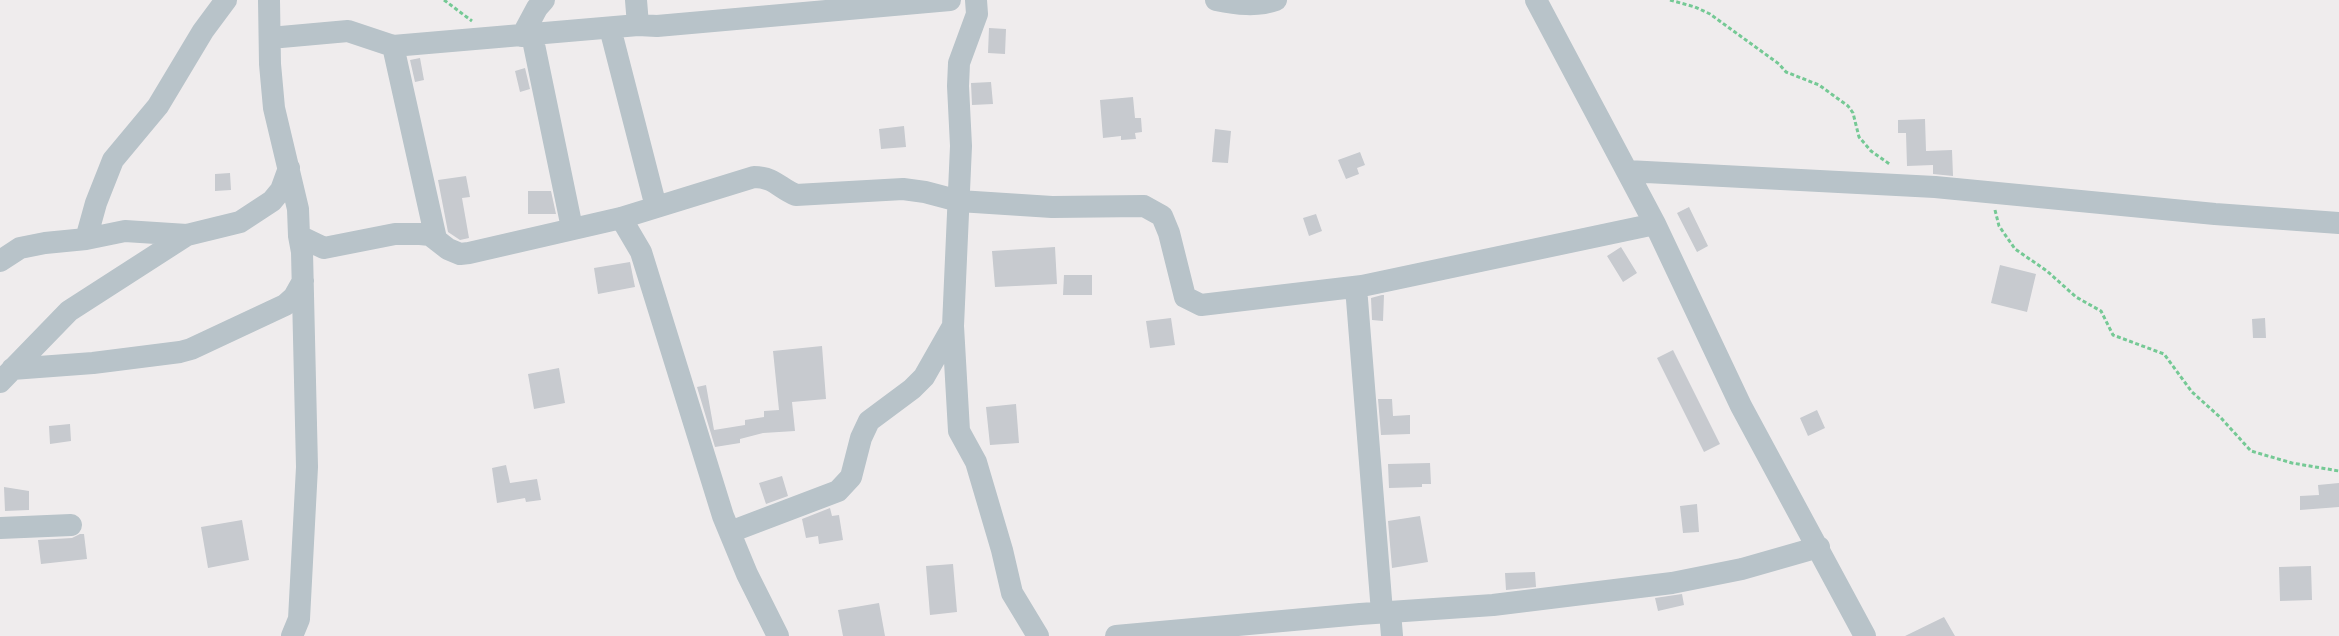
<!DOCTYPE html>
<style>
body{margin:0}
canvas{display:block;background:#efeced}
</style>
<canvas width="2339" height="636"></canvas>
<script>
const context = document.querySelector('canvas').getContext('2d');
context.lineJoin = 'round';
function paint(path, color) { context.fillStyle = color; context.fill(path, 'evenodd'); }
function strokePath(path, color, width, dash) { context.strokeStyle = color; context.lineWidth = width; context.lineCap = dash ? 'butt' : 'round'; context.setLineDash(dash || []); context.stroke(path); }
paint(new Path2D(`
 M 989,28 L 1006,29 L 1005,54 L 988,53 Z
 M 420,58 L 424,80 L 415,82 L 410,60 Z
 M 525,68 L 530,89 L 520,92 L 515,71 Z
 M 991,82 L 993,104 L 972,105 L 971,83 Z
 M 1133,97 L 1135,118 L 1141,118 L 1142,132 L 1135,133 L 1136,139 L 1121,140 L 1121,136 L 1103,138 L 1100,100 Z
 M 1925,119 L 1926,151 L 1952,150 L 1953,176 L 1933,174 L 1933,165 L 1907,166 L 1906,133 L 1898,133 L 1898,120 Z
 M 904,126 L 906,147 L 881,149 L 879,129 Z
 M 1215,129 L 1231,131 L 1228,163 L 1212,162 Z
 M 1360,152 L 1365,165 L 1357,168 L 1359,174 L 1346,179 L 1338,160 Z
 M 230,173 L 231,190 L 215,191 L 215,174 Z
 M 466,176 L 470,197 L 462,198 L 469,238 L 460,240 L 448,232 L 438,180 Z
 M 528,191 L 551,191 L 556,214 L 528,214 Z
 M 1689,207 L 1708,246 L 1697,252 L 1677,213 Z
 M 1316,214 L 1322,231 L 1309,236 L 1303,218 Z
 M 1055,247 L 1057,284 L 995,287 L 992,251 Z
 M 1621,247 L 1637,273 L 1623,282 L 1607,256 Z
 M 630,262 L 635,287 L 598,294 L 594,268 Z
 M 2000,265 L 2036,274 L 2027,312 L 1991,303 Z
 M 1064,275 L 1092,275 L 1092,295 L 1063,295 Z
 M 1382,295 L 1384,295 L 1383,321 L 1372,320 L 1371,298 Z
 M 1171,318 L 1175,345 L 1150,348 L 1146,321 Z
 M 2265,318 L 2266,338 L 2253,338 L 2252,319 Z
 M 822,346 L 826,399 L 792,402 L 795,431 L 763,433 L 740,439 L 740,443 L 715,447 L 697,387 L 706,385 L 714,430 L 745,425 L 745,420 L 764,417 L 764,411 L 779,410 L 773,351 Z
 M 1673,350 L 1720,444 L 1704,452 L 1657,358 Z
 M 559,368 L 565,403 L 534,409 L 528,374 Z
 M 1392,399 L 1393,416 L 1410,415 L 1410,434 L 1381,435 L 1378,399 Z
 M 1016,404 L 1019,443 L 990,445 L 986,407 Z
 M 1817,410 L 1825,428 L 1808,436 L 1800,418 Z
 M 70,424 L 71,441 L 50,444 L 49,426 Z
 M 1430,463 L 1431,484 L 1422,484 L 1422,487 L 1389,488 L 1388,464 Z
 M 506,465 L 510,483 L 537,479 L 541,500 L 526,502 L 525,498 L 497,503 L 492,468 Z
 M 782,476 L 788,496 L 766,504 L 759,483 Z
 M 2339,483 L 2339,507 L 2300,510 L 2300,496 L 2319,495 L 2318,485 Z
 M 4,487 L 29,491 L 29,510 L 5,511 Z
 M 1697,504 L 1699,532 L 1683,533 L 1680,506 Z
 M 830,508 L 832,516 L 839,515 L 843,540 L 819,544 L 818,536 L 806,538 L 802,519 Z
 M 1420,516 L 1428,562 L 1392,568 L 1388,521 Z
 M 242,520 L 249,560 L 208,568 L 201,527 Z
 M 80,534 L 84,534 L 87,559 L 41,564 L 38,540 L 72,538 Z
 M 953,564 L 957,612 L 930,615 L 926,566 Z
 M 2311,566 L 2312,600 L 2280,601 L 2279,567 Z
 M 1535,572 L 1536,587 L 1506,590 L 1505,573 Z
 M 1682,594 L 1684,605 L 1658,611 L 1655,598 Z
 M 879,603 L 885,636 L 843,636 L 838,610 Z
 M 1944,617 L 1955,636 L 1905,636 Z`), '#c7cacf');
strokePath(new Path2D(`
 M 444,0 L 472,21
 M 1670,0 L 1695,7 L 1710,14 L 1779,64 L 1786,72 L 1819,85 L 1848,106 L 1853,113 L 1859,137 L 1871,151 L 1891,165
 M 1995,210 L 1999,226 L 2015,249 L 2047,271 L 2076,297 L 2101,311 L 2113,335 L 2164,354 L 2192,392 L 2221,418 L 2251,451 L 2292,463 L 2339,471`), '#75c995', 3, [4, 2.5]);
strokePath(new Path2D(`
 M 269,0 L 270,64 L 274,108 L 298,209 L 299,236 L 302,252 L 307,467 L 299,619 L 292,636
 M 636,0 L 638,25
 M 976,0 L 977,14 L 959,63 L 958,86 L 961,146 L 953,326 L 959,431 L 976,462 L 1002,550 L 1012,593 L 1038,636
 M 1216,0 C 1236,4 1257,7 1276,0
 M 1536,0 L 1655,224 L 1741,406 L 1865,636
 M 610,28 L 656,207
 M 532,35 L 572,228
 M 522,36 L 537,8 L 544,0
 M 270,38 L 348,31 L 393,46 L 638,25 L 657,26 L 950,0
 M 393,46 L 436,239
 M 1627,171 L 1935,187 L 2215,214 L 2339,223
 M 621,218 L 641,252 L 723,516 L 747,574 L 778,636
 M 299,236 L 324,248 L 395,234 L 420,234 L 430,235 L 448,249 L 460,254 L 469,253 L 621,218 L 754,177 C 774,177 779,188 796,195 L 903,189 L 925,192 L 959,201 L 1052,207 L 1144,206 L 1162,216 L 1169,233 L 1185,297 L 1201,305 L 1362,286 L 1655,224
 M 86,239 L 96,203 L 113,160 L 158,106 L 203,31 L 226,0
 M 0,261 L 20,248 L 45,243 L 86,239 L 125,231 L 187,235 L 240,222 L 272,201 L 281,190 L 289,168
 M 1356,287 L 1382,612
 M 12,369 L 93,363 L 180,352 L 191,349 L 285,305 L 294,297 L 303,281
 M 0,382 L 69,311 L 187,235
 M 0,528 L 71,525
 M 730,532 L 838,491 L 851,477 L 861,438 L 869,421 L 912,389 L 924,377 L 953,326
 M 1390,612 L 1392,636
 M 1116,636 L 1360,614 L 1493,605 L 1672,583 L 1742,569 L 1819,547`), '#b8c3c9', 22);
</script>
